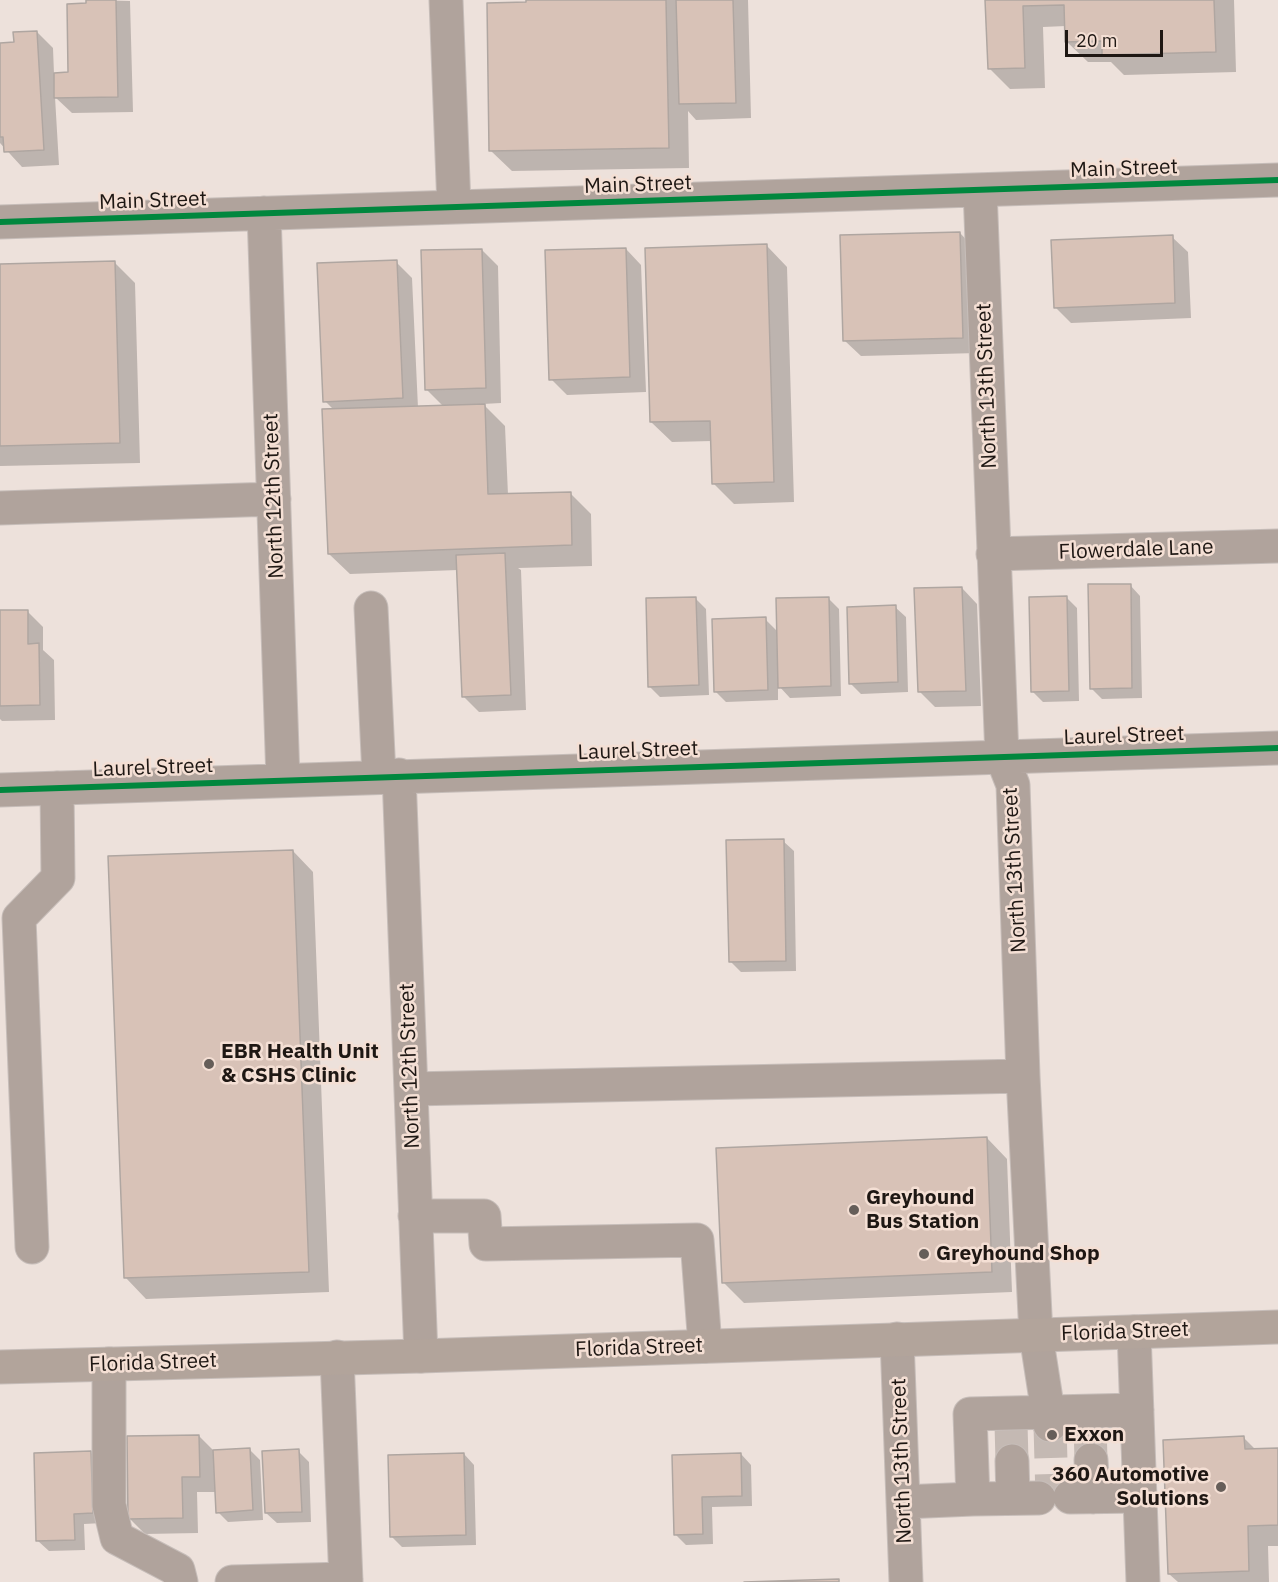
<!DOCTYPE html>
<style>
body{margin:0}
#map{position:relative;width:1278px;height:1582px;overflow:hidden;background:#ede1db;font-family:"IBM Plex Sans",sans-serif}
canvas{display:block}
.scale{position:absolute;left:1065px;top:30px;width:98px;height:27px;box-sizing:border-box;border:3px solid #1e1713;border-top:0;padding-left:8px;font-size:18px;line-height:21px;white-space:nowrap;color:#1e1713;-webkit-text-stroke:4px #f4dfd4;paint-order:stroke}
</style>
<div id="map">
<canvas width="1278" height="1582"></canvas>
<div class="scale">20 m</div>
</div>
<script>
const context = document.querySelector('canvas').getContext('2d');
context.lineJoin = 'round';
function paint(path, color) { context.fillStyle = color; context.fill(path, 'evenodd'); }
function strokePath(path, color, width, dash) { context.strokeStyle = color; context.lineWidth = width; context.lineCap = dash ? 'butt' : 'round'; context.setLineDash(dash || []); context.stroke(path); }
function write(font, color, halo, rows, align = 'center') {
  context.font = font + ' "IBM Plex Sans",sans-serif'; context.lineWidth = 5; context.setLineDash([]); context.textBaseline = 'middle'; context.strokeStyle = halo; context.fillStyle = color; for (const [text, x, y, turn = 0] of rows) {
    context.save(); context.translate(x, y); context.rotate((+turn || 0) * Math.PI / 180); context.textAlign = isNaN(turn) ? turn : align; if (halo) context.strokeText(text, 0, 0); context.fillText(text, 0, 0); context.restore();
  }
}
paint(new Path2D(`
 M 88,0 L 130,1 L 133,112 L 72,113 L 55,97 L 59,165 L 22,167 L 0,143 L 0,45 L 15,44 L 37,32 L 53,48 L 54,74 L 70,74 Z
 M 528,0 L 748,0 L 751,118 L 696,120 L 688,111 L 689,168 L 512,171 L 491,151 Z
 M 987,0 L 1234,0 L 1236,72 L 1124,75 L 1111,62 L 1088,62 L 1067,42 L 1066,26 L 1043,27 L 1045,88 L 1010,89 L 989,68 Z
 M 960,233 L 975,249 L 978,353 L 861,356 L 845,341 Z
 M 1172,237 L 1188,252 L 1191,318 L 1071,323 L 1055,307 Z
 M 767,246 L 787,267 L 794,502 L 734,504 L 713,483 L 712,441 L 672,442 L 651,422 Z
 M 626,249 L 641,265 L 646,392 L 567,395 L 551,379 Z
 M 482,250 L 498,266 L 501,403 L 483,404 L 505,426 L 508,495 L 570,493 L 591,514 L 592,566 L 518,568 L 521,570 L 526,710 L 479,712 L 463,696 L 458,570 L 350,574 L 329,554 L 334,410 L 325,401 L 396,262 L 412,278 L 418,408 L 444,407 L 426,389 Z
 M 115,263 L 135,283 L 140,463 L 0,466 L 0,265 Z
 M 1130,585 L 1140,596 L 1142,698 L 1102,699 L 1091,688 Z
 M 962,588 L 977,604 L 981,706 L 935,707 L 919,691 Z
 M 1066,597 L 1077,608 L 1079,701 L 1043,702 L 1032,691 Z
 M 695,598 L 706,609 L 709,695 L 660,697 L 649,686 Z
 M 828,598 L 839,609 L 841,696 L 790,698 L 778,685 L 778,700 L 726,702 L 715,691 L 765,619 L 778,632 Z
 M 895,607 L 906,617 L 908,692 L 861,694 L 850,683 Z
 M 27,611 L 43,627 L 43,650 L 54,660 L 55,720 L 2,721 L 0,719 L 0,612 Z
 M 783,841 L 794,851 L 796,971 L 741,972 L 730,961 Z
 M 293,851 L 313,872 L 329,1292 L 146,1299 L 126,1278 Z
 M 987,1138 L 1007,1159 L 1012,1292 L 744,1303 L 723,1282 Z
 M 199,1436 L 214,1451 L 250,1450 L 260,1460 L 263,1520 L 228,1522 L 218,1512 L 217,1492 L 197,1492 L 198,1533 L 145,1534 L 129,1518 Z
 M 1244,1438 L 1256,1450 L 1278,1450 L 1278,1546 L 1268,1546 L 1269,1582 L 1178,1582 L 1169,1574 Z
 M 298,1451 L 309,1462 L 311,1522 L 277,1523 L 266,1513 Z
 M 91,1453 L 101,1463 L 103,1523 L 84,1524 L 85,1550 L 49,1551 L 38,1541 Z
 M 464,1454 L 474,1465 L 476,1545 L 402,1547 L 391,1536 Z
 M 741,1454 L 751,1465 L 752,1506 L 712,1507 L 713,1544 L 686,1545 L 676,1535 L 674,1456 Z`), '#0003');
const building = new Path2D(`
 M 86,0 L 116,0 L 118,97 L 54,98 L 54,73 L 68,72 L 67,4 L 86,3 Z
 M 526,0 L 666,0 L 669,148 L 489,151 L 487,3 L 526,2 Z
 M 676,0 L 733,0 L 736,103 L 679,104 Z
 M 985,0 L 1214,0 L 1216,52 L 1102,55 L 1102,41 L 1065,42 L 1064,5 L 1023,6 L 1025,68 L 988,69 Z
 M 37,31 L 44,150 L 4,152 L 3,137 L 0,137 L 0,43 L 14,42 L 13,32 Z
 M 960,232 L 963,338 L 843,341 L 840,235 Z
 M 1173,235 L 1175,303 L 1054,308 L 1051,240 Z
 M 767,244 L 774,482 L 712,484 L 710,421 L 650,422 L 645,248 Z
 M 626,248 L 630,377 L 549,380 L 545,250 Z
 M 482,249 L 486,388 L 425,390 L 421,250 Z
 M 397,260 L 403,398 L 323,402 L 317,263 Z
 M 115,261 L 120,443 L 0,446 L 0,264 Z
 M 485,404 L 488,494 L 571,492 L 572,545 L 328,554 L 322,409 Z
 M 505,553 L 511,695 L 462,697 L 456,555 Z
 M 1088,584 L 1131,584 L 1132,688 L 1090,689 Z
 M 962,587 L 966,691 L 918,692 L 914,588 Z
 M 1067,596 L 1069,691 L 1031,692 L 1029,597 Z
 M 696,597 L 699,685 L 648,687 L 646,598 Z
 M 829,597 L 831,686 L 778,688 L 776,598 Z
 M 896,605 L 898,682 L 849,684 L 847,607 Z
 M 0,610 L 28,610 L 28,644 L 39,643 L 40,705 L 0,706 Z
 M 766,617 L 768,690 L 714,692 L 712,619 Z
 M 784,839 L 786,961 L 729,962 L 726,840 Z
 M 293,850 L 309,1272 L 124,1278 L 108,856 Z
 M 987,1137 L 992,1272 L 722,1283 L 716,1148 Z
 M 199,1435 L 200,1477 L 182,1477 L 183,1518 L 128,1519 L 127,1436 Z
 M 1244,1436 L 1245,1449 L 1278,1448 L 1278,1525 L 1248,1526 L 1249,1571 L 1168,1574 L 1163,1440 Z
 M 250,1448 L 253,1510 L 216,1513 L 213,1450 Z
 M 299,1449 L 302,1512 L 265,1513 L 262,1451 Z
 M 91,1451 L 93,1513 L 74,1514 L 75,1540 L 36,1541 L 34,1453 Z
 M 464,1453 L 466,1535 L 390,1537 L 388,1455 Z
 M 741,1453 L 742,1496 L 702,1497 L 703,1534 L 674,1535 L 672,1455 Z
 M 839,1579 L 839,1582 L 744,1582 Z`);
paint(building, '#d8c2b7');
strokePath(building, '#afa6a1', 1.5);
strokePath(new Path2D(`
 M 1011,1424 L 1012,1461
 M 1090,1424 L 1091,1460
 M 1050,1425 L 1052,1498`), '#c4b9b3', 33, [33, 16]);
const minor = new Path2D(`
 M 446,0 L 454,207
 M 980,190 L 1002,757 L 1013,785 L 1023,1076 L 1036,1335 L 1050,1425
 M 264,213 L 283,780
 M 0,222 L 1278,180
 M 0,508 L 274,499
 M 993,554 L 1278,546
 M 371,608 L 379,776
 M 399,775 L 421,1356
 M 0,790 L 1278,748
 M 411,1089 L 1023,1076
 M 415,1216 L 484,1216 L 486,1244 L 697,1240 L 705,1346
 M 32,1247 L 19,918 L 58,878 L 57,788
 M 1134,1332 L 1143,1582
 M 897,1339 L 906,1582
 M 337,1357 L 346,1582
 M 109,1364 L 109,1505 L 117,1538 L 178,1570 L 181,1582
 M 1091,1460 L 1093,1497
 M 1012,1461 L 1013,1498
 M 1070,1497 L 1140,1496
 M 973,1499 L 1039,1498
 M 903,1502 L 973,1499 L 970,1414 L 1137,1410
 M 232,1582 L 346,1579`);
const major = new Path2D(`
 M 0,1367 L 421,1356 L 1278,1327`);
strokePath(minor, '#c6bdb9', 35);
strokePath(major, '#c6bdb9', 35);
strokePath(minor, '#b0a39c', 33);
strokePath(major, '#b2a49b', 33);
strokePath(new Path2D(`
 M 0,222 L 1278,180
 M 0,790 L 1278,748`), '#00873e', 6);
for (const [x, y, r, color] of [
 [209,1064,6,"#665e59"],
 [854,1210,6,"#665e59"],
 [924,1254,6,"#665e59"],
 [1052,1435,6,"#665e59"],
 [1221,1487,6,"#665e59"]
]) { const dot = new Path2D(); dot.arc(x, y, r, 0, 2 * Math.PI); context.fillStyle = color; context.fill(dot); strokePath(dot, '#f4dfd4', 2); }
write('21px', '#1e1713', '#f4dfd4', [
 ["Main Street",1124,169,-2],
 ["Main Street",638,185,-2],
 ["Main Street",153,201,-2],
 ["North 13th Street",987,386,-92],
 ["North 12th Street",274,496,-92],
 ["Flowerdale Lane",1136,550,-2],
 ["Laurel Street",1124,736,-2],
 ["Laurel Street",638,751,-2],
 ["Laurel Street",153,768,-2],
 ["North 13th Street",1015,870,-93],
 ["North 12th Street",410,1066,-92],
 ["Florida Street",1125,1332,-2],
 ["Florida Street",639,1348,-2],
 ["Florida Street",153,1363,-2],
 ["North 13th Street",902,1461,-92]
]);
write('bold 21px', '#1e1713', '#f4dfd4', [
 ["EBR Health Unit",221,1052],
 ["& CSHS Clinic",221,1076],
 ["Greyhound",866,1198],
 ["Bus Station",866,1222],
 ["Greyhound Shop",936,1254],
 ["Exxon",1064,1435],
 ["360 Automotive",1209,1475,"right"],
 ["Solutions",1209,1499,"right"]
], 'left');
</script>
